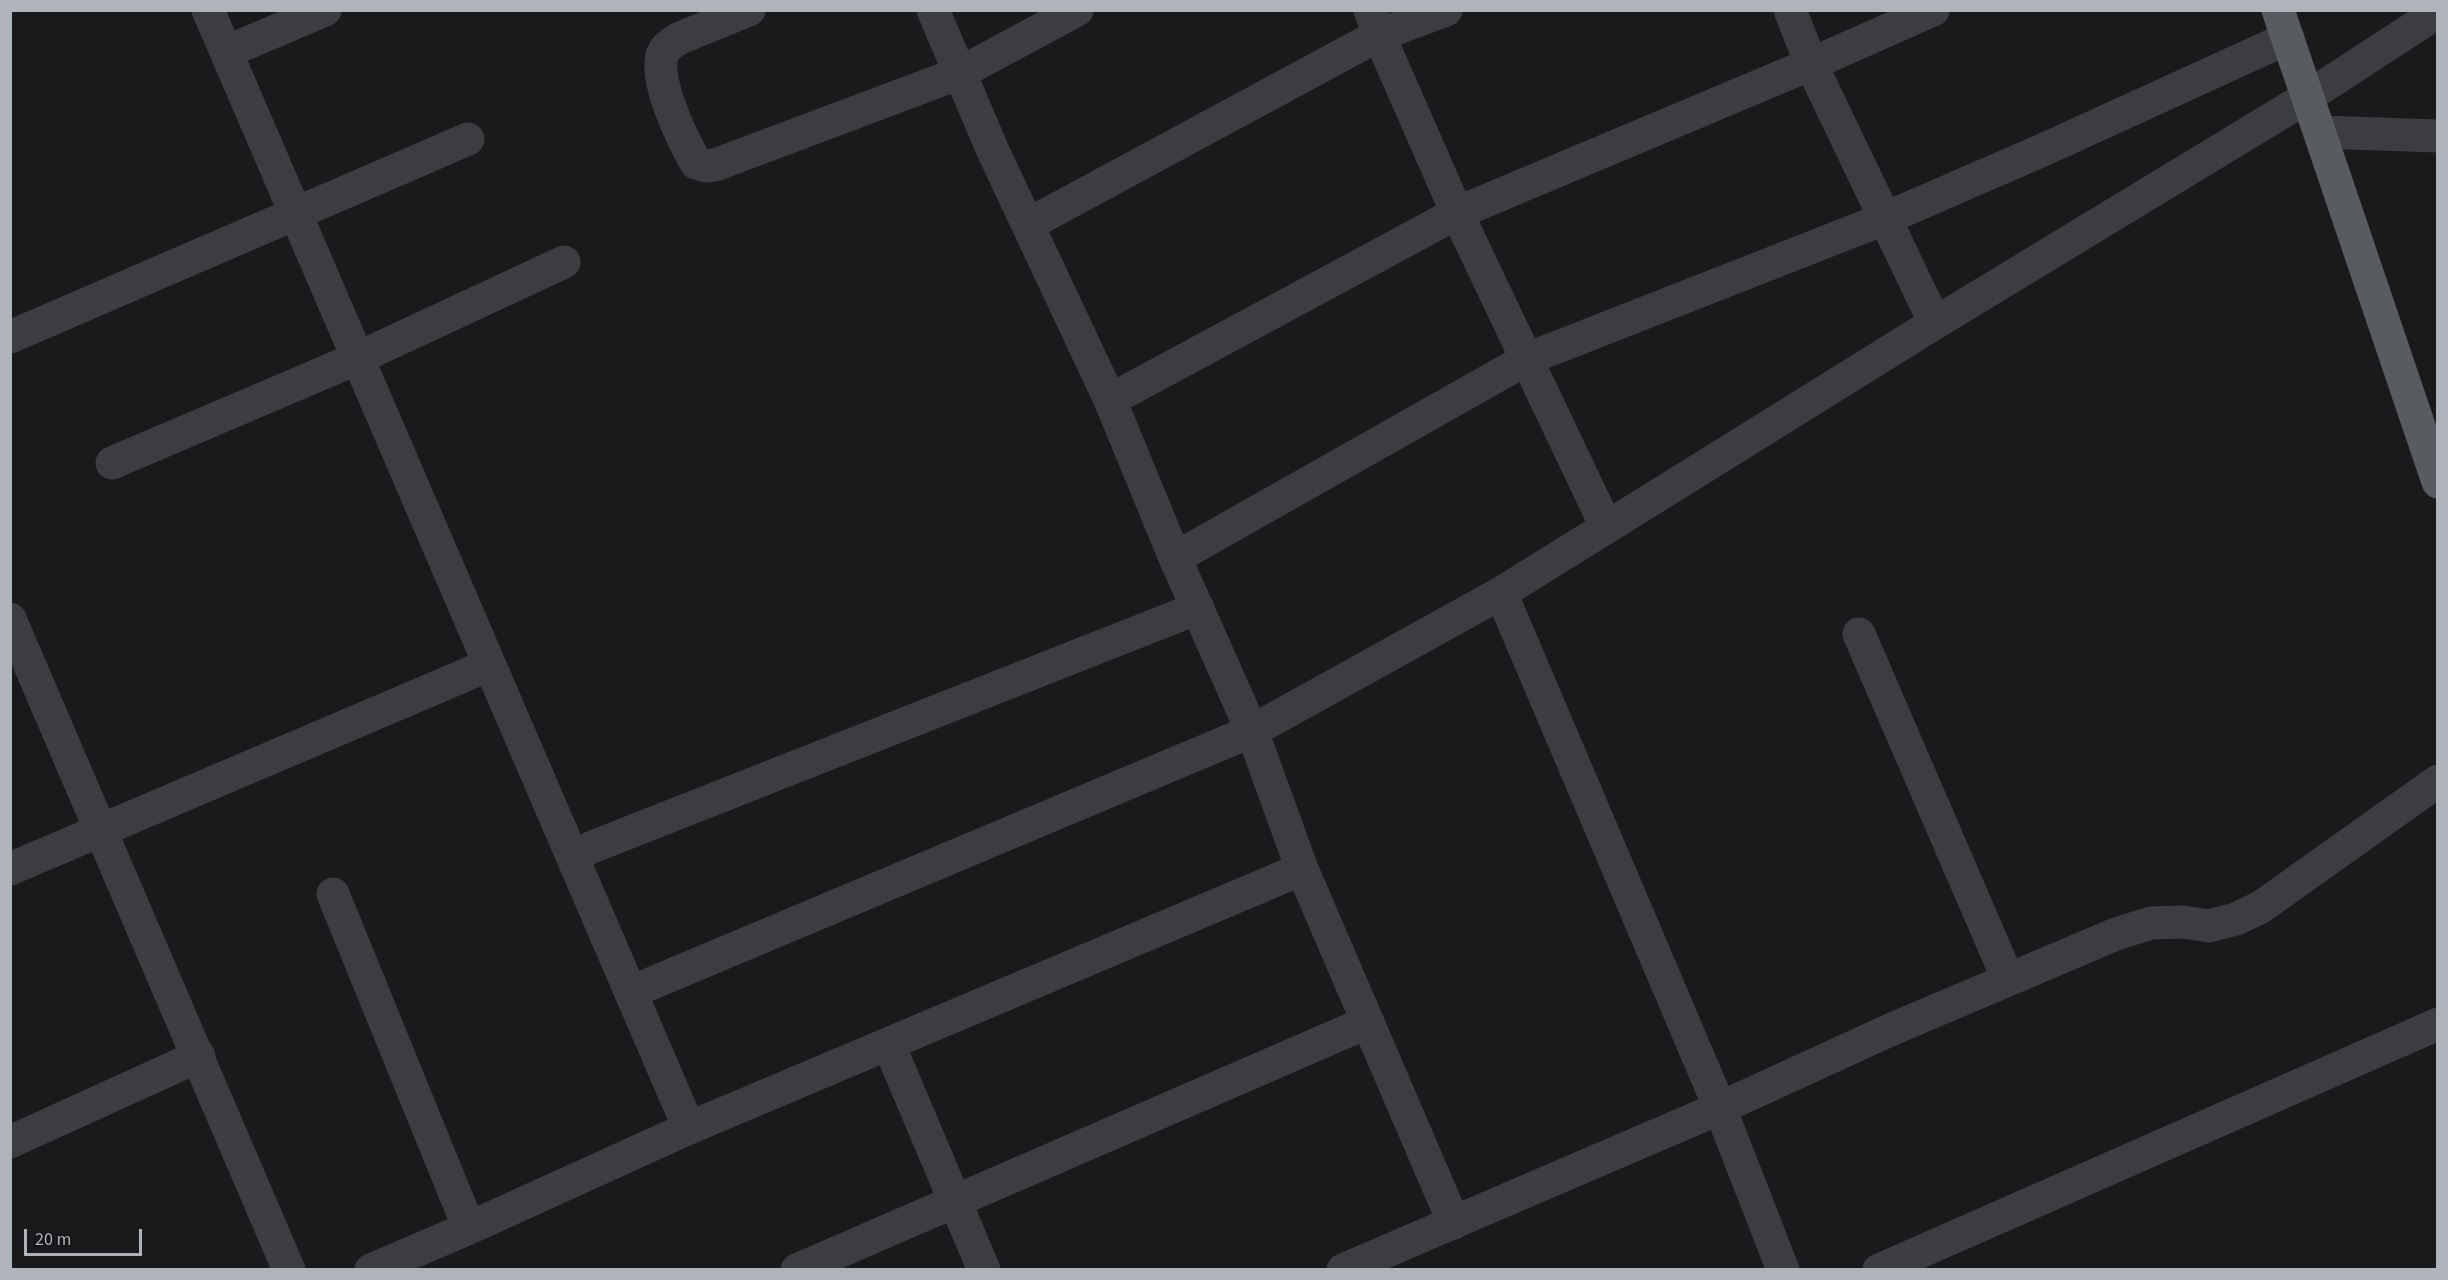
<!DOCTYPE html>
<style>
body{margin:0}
#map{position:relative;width:2448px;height:1280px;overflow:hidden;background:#1a1a1c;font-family:"Source Sans 3",sans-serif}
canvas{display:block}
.frame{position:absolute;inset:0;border:12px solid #aeb4ba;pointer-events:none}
.scale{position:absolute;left:24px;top:1229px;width:118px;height:27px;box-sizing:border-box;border:3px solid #aeb4ba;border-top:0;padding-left:8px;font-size:18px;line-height:21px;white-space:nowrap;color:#aeb4ba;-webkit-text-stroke:4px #151517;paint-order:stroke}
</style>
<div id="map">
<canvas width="2448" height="1280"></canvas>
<div class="frame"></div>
<div class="scale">20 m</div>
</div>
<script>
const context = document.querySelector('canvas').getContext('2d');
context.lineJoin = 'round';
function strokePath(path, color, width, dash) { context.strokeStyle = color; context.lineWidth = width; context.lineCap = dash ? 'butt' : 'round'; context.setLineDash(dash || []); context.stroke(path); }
strokePath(new Path2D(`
 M 208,10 L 689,1128
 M 749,10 L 680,38 C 674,42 666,46 663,53 C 652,78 684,142 696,163 L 706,166 L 715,165 L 960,73 L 1077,10
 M 933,10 L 993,151 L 1110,400 L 1175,558 L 1252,731 L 1302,869 L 1454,1223
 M 1370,10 L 1379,35 L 1457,213 L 1606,526
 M 1790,10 L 1811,64 L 1935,323
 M 226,52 L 325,10
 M 2321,132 L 2438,136
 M 1029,224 L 1379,35 L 1446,10
 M 10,337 L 468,139
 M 1110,400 L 1457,213 L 1811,64 L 1933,10
 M 112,463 L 358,358 L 564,262
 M 1175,558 L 1527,359 L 1884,219 L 2045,149 L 2288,38
 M 1501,593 L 1720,1108 L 1783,1270
 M 10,619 L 289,1270
 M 1859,634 L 2008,979
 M 572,855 L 1198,608
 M 10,869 L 489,665
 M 333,894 L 469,1228
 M 631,992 L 1252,731 L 1501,593 L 1935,323 L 2309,96 L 2438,12
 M 889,1045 L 984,1270
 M 10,1142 L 199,1056
 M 371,1270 L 469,1228 L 689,1128 L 1302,869
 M 797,1270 L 1368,1022
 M 1343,1270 L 1720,1108 L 1890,1030 L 2116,934 L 2151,923 L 2183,922 L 2209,926 L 2236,919 L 2261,907 L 2438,781
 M 1879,1270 L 2438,1024`), '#3b3d41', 33);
strokePath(new Path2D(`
 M 2278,10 L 2438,482`), '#585b5f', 33);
</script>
